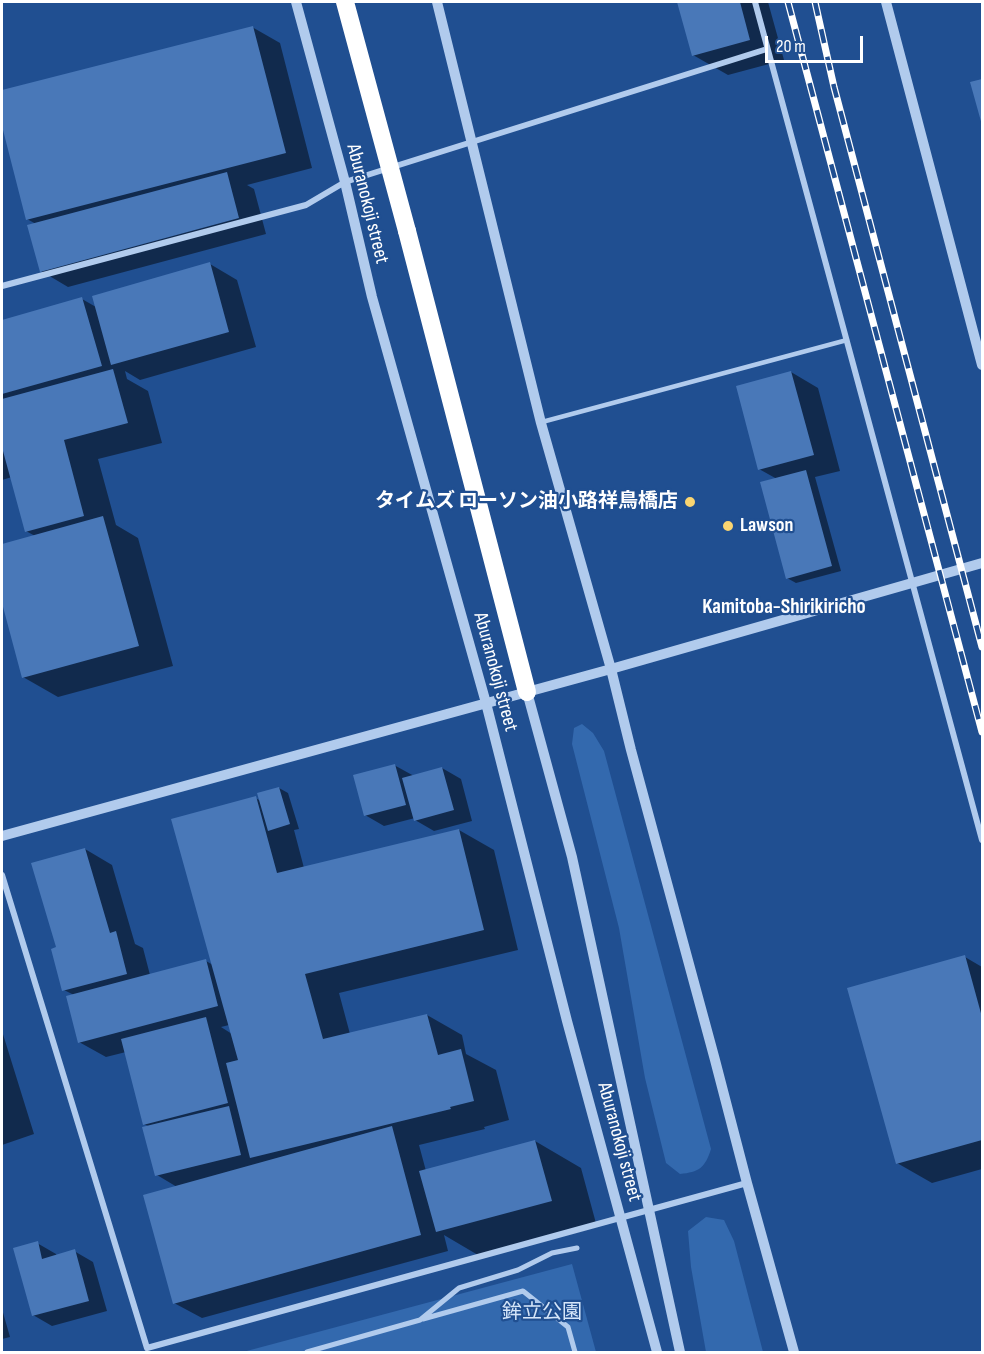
<!DOCTYPE html>
<meta charset="utf-8">
<style>
body{margin:0}
#map{position:relative;width:984px;height:1354px;overflow:hidden;background:#204f91;font-family:"Sofia Sans Condensed",sans-serif}
canvas{display:block}
.frame{position:absolute;inset:0;border:3px solid #fff;pointer-events:none}
.scale{position:absolute;left:765px;top:36px;width:98px;height:27px;box-sizing:border-box;border:3px solid #fff;border-top:0;padding-left:8px;font-size:18px;line-height:21px;white-space:nowrap;color:#fff;-webkit-text-stroke:4px #204f91;paint-order:stroke}
</style>
<div id="map">
<canvas width="984" height="1354"></canvas>
<div class="frame"></div>
<div class="scale">20 m</div>
</div>
<script>
const context = document.querySelector('canvas').getContext('2d');
context.lineJoin = 'round';
function paint(path, color) { context.fillStyle = color; context.fill(path, 'evenodd'); }
function strokePath(path, color, width, dash) { context.strokeStyle = color; context.lineWidth = width; context.lineCap = dash ? 'butt' : 'round'; context.setLineDash(dash || []); context.stroke(path); }
function write(font, color, halo, rows, align = 'center') {
  context.font = font + ' "Sofia Sans Condensed","Noto Sans JP",sans-serif'; context.lineWidth = 4.5; context.setLineDash([]); context.textBaseline = 'middle'; context.strokeStyle = halo; context.fillStyle = color; for (const [text, x, y, turn = 0] of rows) {
    context.save(); context.translate(x, y); context.rotate((+turn || 0) * Math.PI / 180); context.textAlign = isNaN(turn) ? turn : align; if (halo) context.strokeText(text, 0, 0); context.fillText(text, 0, 0); context.restore();
  }
}
paint(new Path2D(`
 M 582,724 L 593,733 L 604,751 L 711,1149 C 705,1168 699,1172 680,1174 L 666,1163 L 645,1078 L 619,928 L 572,744 L 574,728 Z
 M 706,1217 L 724,1220 L 734,1241 L 763,1352 L 706,1352 L 691,1267 L 688,1231 Z
 M 572,1264 L 596,1352 L 243,1352 Z`), '#3369ae');
paint(new Path2D(`
 M 679,2 L 768,2 L 784,60 L 728,75 L 693,55 Z
 M 252,27 L 280,43 L 312,168 L 247,185 L 254,189 L 266,234 L 68,287 L 41,271 L 36,224 L 27,219 L 2,120 L 2,92 Z
 M 982,80 L 982,122 L 972,83 Z
 M 210,264 L 237,280 L 256,347 L 140,380 L 125,371 L 127,379 L 148,391 L 162,443 L 98,459 L 116,525 L 138,538 L 173,666 L 58,697 L 23,677 L 2,597 L 2,545 L 35,536 L 26,531 L 12,477 L 2,480 L 2,321 L 82,299 L 96,307 Z
 M 791,372 L 818,388 L 840,471 L 815,477 L 841,571 L 796,583 L 787,578 L 777,479 L 759,469 Z
 M 394,765 L 414,776 L 442,768 L 461,779 L 472,821 L 434,831 L 415,820 L 415,818 L 384,826 L 365,815 Z
 M 279,788 L 288,793 L 299,829 L 294,830 L 304,868 L 459,830 L 494,850 L 518,950 L 339,993 L 350,1034 L 427,1015 L 462,1035 L 466,1054 L 496,1070 L 509,1120 L 484,1127 L 485,1129 L 419,1145 L 426,1171 L 535,1141 L 581,1168 L 597,1227 L 483,1258 L 444,1235 L 448,1251 L 202,1318 L 174,1303 L 177,1187 L 157,1175 L 150,1127 L 144,1124 L 126,1052 L 106,1057 L 79,1042 L 74,995 L 64,990 L 57,948 L 85,849 L 112,865 L 135,944 L 143,948 L 150,975 L 206,961 L 213,965 L 255,798 L 261,801 ZM 229,1025 L 232,1034 L 221,1027 Z
 M 965,957 L 982,967 L 982,1169 L 932,1183 L 897,1163 Z
 M 2,1031 L 34,1134 L 2,1145 Z
 M 37,1243 L 56,1254 L 57,1256 L 74,1251 L 93,1262 L 107,1311 L 52,1326 L 33,1315 Z
 M 2,1309 L 10,1337 L 2,1339 Z`), '#0007');
paint(new Path2D(`
 M 677,2 L 740,2 L 750,40 L 692,56 Z
 M 253,26 L 286,153 L 26,220 L 2,126 L 2,90 Z
 M 982,79 L 982,125 L 970,82 Z
 M 227,172 L 239,218 L 40,272 L 27,225 Z
 M 210,262 L 229,332 L 111,365 L 92,296 Z
 M 82,297 L 102,366 L 2,394 L 2,320 Z
 M 113,369 L 128,423 L 64,440 L 84,516 L 25,532 L 3,451 L 2,451 L 2,399 Z
 M 791,371 L 814,455 L 758,470 L 736,386 Z
 M 806,470 L 832,566 L 786,579 L 760,482 Z
 M 103,516 L 139,646 L 22,678 L 2,603 L 2,544 Z
 M 395,764 L 406,805 L 364,816 L 353,775 Z
 M 442,767 L 454,810 L 414,821 L 402,778 Z
 M 279,787 L 290,824 L 268,831 L 257,793 Z
 M 256,796 L 277,873 L 459,829 L 484,930 L 305,974 L 323,1039 L 427,1014 L 438,1055 L 461,1049 L 474,1101 L 450,1107 L 451,1109 L 250,1158 L 226,1063 L 238,1060 L 171,819 Z
 M 85,848 L 110,933 L 116,931 L 127,974 L 62,991 L 51,949 L 56,947 L 31,863 Z
 M 965,955 L 982,1017 L 982,1140 L 896,1164 L 847,988 Z
 M 206,959 L 218,1006 L 78,1043 L 66,996 Z
 M 206,1017 L 228,1103 L 143,1125 L 121,1039 Z
 M 229,1106 L 241,1155 L 155,1176 L 142,1127 Z
 M 392,1126 L 421,1235 L 173,1304 L 143,1195 Z
 M 535,1140 L 552,1201 L 436,1232 L 419,1171 Z
 M 38,1241 L 42,1259 L 75,1249 L 89,1301 L 32,1316 L 13,1248 Z`), '#4978b8');
strokePath(new Path2D(`
 M 542,422 L 847,340`), '#b1cbed', 4.5);
strokePath(new Path2D(`
 M 423,1319 L 523,1291 L 568,1327 L 575,1352
 M 307,1352 L 420,1320 L 459,1288 L 518,1270 L 552,1253 L 577,1248`), '#b1cbed', 5);
strokePath(new Path2D(`
 M 755,2 L 982,840
 M 2,286 L 306,205 L 345,182 L 767,49
 M 2,875 L 147,1348 L 747,1183`), '#b1cbed', 6);
strokePath(new Path2D(`
 M 296,2 L 345,182 L 372,297 L 486,703 L 567,1021 L 657,1352
 M 437,2 L 541,423 L 611,669 L 631,750 L 715,1060 L 747,1183 L 794,1352
 M 886,2 L 982,365
 M 527,692 L 572,857 L 680,1352
 M 2,836 L 611,669 L 982,563`), '#b1cbed', 10);
strokePath(new Path2D(`
 M 407,231 L 527,692`), '#fff', 18);
const rail = new Path2D(`
 M 788,2 L 982,732
 M 815,2 L 834,87 L 982,647`);
strokePath(rail, '#fff', 7);
strokePath(rail, '#204f91', 4.5, [14]);
strokePath(new Path2D(`
 M 345,2 L 407,231`), '#fff', 18);
for (const [x, y, r, color] of [
 [690,502,6,"#fad571"],
 [728,526,6,"#fad571"]
]) { const dot = new Path2D(); dot.arc(x, y, r, 0, 2 * Math.PI); context.fillStyle = color; context.fill(dot); strokePath(dot, '#204f91', 2); }
write('20px', '#fff', '#204f91', [
 ["Aburanokoji street",367,204,76],
 ["Aburanokoji street",495,672,75],
 ["Aburanokoji street",619,1142,75]
]);
write('bold 20px', '#fff', '#204f91', [
 ["タイムズ ローソン油小路祥鳥橋店",678,502],
 ["Lawson",740,526,"left"]
], 'right');
write('20px', '#d6e6f9', '#204f91', [
 ["鉾立公園",542,1313]
]);
write('bold 21px', '#fff', '#204f91', [
 ["Kamitoba-Shirikiricho",784,608]
]);
</script>
